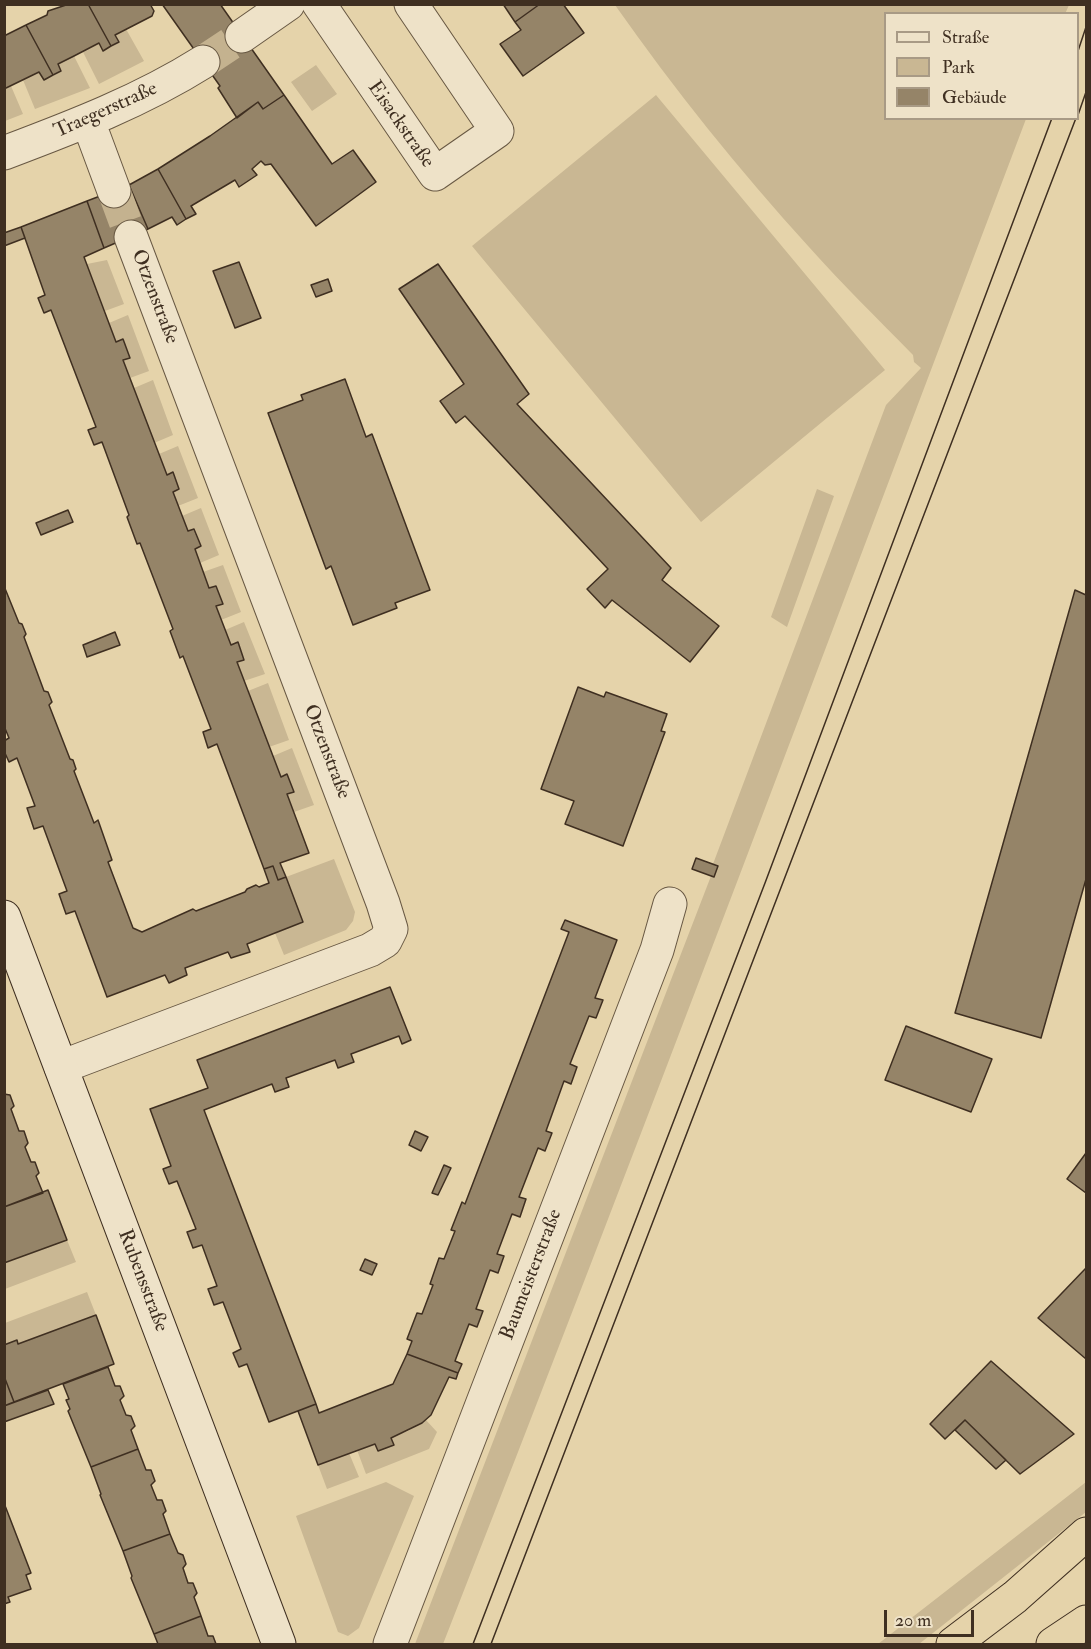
<!DOCTYPE html>
<meta charset="utf-8">
<style>
body{margin:0}
#map{position:relative;width:1091px;height:1649px;overflow:hidden;background:#e5d3aa;font-family:"IM FELL Double Pica",serif}
canvas{display:block}
.frame{position:absolute;inset:0;border:6px solid #3f2f21;pointer-events:none}
.legend{position:absolute;left:884px;top:12px;width:195px;height:108px;box-sizing:border-box;background:#eee2c8;border:2px solid #a89a85;margin:0;padding:8px 10px;list-style:none;font-size:18px;color:#3f2f21}
.legend li{display:flex;align-items:center;gap:12px;height:30px}
.legend b{width:30px;border:2px solid #a89a85}
.scale{position:absolute;left:884px;top:1610px;width:90px;height:27px;box-sizing:border-box;border:3px solid #3f2f21;border-top:0;padding-left:8px;font-size:18px;line-height:21px;white-space:nowrap;color:#3f2f21;-webkit-text-stroke:4px #eee2c8;paint-order:stroke}
</style>
<div id="map">
<canvas width="1091" height="1649"></canvas>
<div class="frame"></div>
<ul class="legend">
<li><b style="height:8px;background:#eee2c8"></b>Straße</li>
<li><b style="height:16px;background:#c9b793"></b>Park</li>
<li><b style="height:16px;background:#958468"></b>Gebäude</li>
</ul>
<div class="scale">20 m</div>
</div>
<script>
const context = document.querySelector('canvas').getContext('2d');
context.lineJoin = 'round';
function paint(path, color) { context.fillStyle = color; context.fill(path, 'evenodd'); }
function strokePath(path, color, width, dash) { context.strokeStyle = color; context.lineWidth = width; context.lineCap = dash ? 'butt' : 'round'; context.setLineDash(dash || []); context.stroke(path); }
function write(font, color, halo, rows, align = 'center') {
  context.font = font + ' "IM FELL Double Pica",serif'; context.lineWidth = 4.5; context.setLineDash([]); context.textBaseline = 'middle'; context.strokeStyle = halo; context.fillStyle = color; for (const [text, x, y, turn = 0] of rows) {
    context.save(); context.translate(x, y); context.rotate((+turn || 0) * Math.PI / 180); context.textAlign = isNaN(turn) ? turn : align; if (halo) context.strokeText(text, 0, 0); context.fillText(text, 0, 0); context.restore();
  }
}
paint(new Path2D(`
 M 615,5 L 1069,5 L 1065,14 L 886,14 L 886,118 L 1026,119 C 833,628 642,1138 443,1644 L 415,1644 L 711,876 L 713,877 L 717,866 L 713,864 L 886,405 L 921,368 L 914,362 L 913,355 C 878,319 842,284 809,247 C 739,170 674,89 615,5 Z
 M 126,29 L 144,61 L 99,84 L 83,52 L 99,43 L 104,50 L 119,42 L 115,35 Z
 M 74,56 L 90,88 L 35,109 L 23,80 L 39,72 L 44,80 L 61,72 L 58,64 Z
 M 316,65 L 337,94 L 312,111 L 291,82 Z
 M 11,86 L 23,114 L 5,121 L 5,89 Z
 M 656,95 L 885,370 L 701,522 L 472,246 Z
 M 107,260 L 124,304 L 105,311 L 87,264 Z
 M 128,315 L 149,371 L 130,378 L 123,360 L 130,357 L 123,339 L 116,342 L 109,323 Z
 M 153,380 L 173,435 L 154,443 L 134,388 Z
 M 178,446 L 198,498 L 178,506 L 173,492 L 179,488 L 173,472 L 167,475 L 159,454 Z
 M 817,489 L 834,496 L 787,627 L 771,617 Z
 M 201,508 L 219,555 L 200,563 L 195,549 L 201,546 L 195,529 L 188,531 L 182,516 Z
 M 223,565 L 241,612 L 221,620 L 216,606 L 223,604 L 216,586 L 209,588 L 203,572 Z
 M 244,622 L 265,674 L 244,681 L 237,662 L 244,660 L 238,643 L 231,645 L 225,630 Z
 M 268,683 L 289,740 L 269,747 L 248,691 Z
 M 292,748 L 314,805 L 294,812 L 287,794 L 294,792 L 287,774 L 281,777 L 273,756 Z
 M 334,859 L 355,912 L 353,921 L 346,930 L 284,955 L 275,933 L 303,922 L 286,877 Z
 M 67,1240 L 76,1262 L 5,1289 L 5,1263 Z
 M 87,1292 L 96,1315 L 18,1344 L 17,1340 L 5,1345 L 5,1323 Z
 M 426,1420 L 437,1432 L 429,1449 L 366,1474 L 357,1450 L 408,1431 Z
 M 349,1453 L 359,1477 L 327,1489 L 318,1465 Z
 M 386,1482 L 414,1496 L 359,1628 L 348,1636 L 338,1632 L 296,1516 Z
 M 1086,1482 L 1086,1512 L 919,1644 L 878,1644 Z`), '#c9b793');
const building = new Path2D(`
 M 69,4 L 88,4 L 111,46 L 103,51 L 99,43 L 74,56 L 58,64 L 61,71 L 53,75 L 26,25 L 47,15 L 48,11 Z
 M 88,4 L 150,4 L 154,11 L 152,16 L 115,35 L 119,42 L 111,46 Z
 M 162,4 L 220,4 L 284,95 L 263,109 L 258,102 L 237,118 L 218,88 L 220,86 Z
 M 503,4 L 540,4 L 515,22 Z
 M 540,4 L 563,4 L 584,33 L 523,76 L 500,44 L 521,30 L 515,22 Z
 M 26,25 L 53,75 L 44,80 L 39,72 L 4,89 L 4,36 Z
 M 284,95 L 332,164 L 353,150 L 376,182 L 316,226 L 271,164 L 265,165 L 261,161 L 252,169 L 257,175 L 239,187 L 235,180 L 191,206 L 196,214 L 186,219 L 158,169 L 210,136 L 258,102 L 263,109 Z
 M 158,169 L 186,219 L 177,225 L 172,217 L 148,229 L 129,185 Z
 M 129,185 L 148,229 L 104,248 L 87,201 Z
 M 87,201 L 104,248 L 84,257 L 116,342 L 123,339 L 130,358 L 123,360 L 167,475 L 173,472 L 179,489 L 173,492 L 188,531 L 194,529 L 201,546 L 195,549 L 209,588 L 216,586 L 223,604 L 216,606 L 231,645 L 238,642 L 244,660 L 237,662 L 281,777 L 287,774 L 294,792 L 287,794 L 309,853 L 280,863 L 286,877 L 278,880 L 273,866 L 264,869 L 217,744 L 208,748 L 203,732 L 211,729 L 183,656 L 180,658 L 170,631 L 173,629 L 140,543 L 137,544 L 127,517 L 129,515 L 102,442 L 94,445 L 88,430 L 96,427 L 51,310 L 44,313 L 38,298 L 45,295 L 21,227 Z
 M 21,227 L 25,238 L 4,246 L 4,233 Z
 M 239,262 L 261,318 L 235,328 L 213,271 Z
 M 438,264 L 529,394 L 517,404 L 671,568 L 662,580 L 719,626 L 690,662 L 612,600 L 605,608 L 587,589 L 608,569 L 465,416 L 456,423 L 440,401 L 464,384 L 399,289 Z
 M 328,279 L 332,291 L 316,297 L 311,285 Z
 M 345,379 L 366,437 L 372,434 L 430,590 L 395,603 L 397,608 L 353,625 L 331,566 L 326,569 L 268,413 L 303,400 L 301,395 Z
 M 68,510 L 73,522 L 41,535 L 36,523 Z
 M 4,586 L 19,623 L 22,624 L 26,634 L 24,637 L 44,691 L 48,692 L 52,702 L 49,705 L 70,759 L 73,760 L 76,769 L 74,771 L 94,823 L 98,820 L 112,860 L 108,862 L 133,928 L 142,932 L 193,909 L 196,911 L 245,892 L 247,889 L 256,885 L 259,887 L 269,883 L 264,869 L 273,866 L 278,880 L 286,877 L 303,922 L 247,944 L 250,952 L 231,958 L 228,952 L 185,968 L 187,975 L 169,983 L 165,975 L 107,997 L 75,911 L 66,914 L 59,894 L 67,891 L 43,826 L 34,829 L 27,808 L 35,806 L 17,758 L 9,762 L 4,751 L 4,741 L 9,738 L 4,726 Z
 M 1075,590 L 1086,595 L 1086,879 L 1041,1038 L 955,1013 Z
 M 115,632 L 120,645 L 87,657 L 83,645 Z
 M 578,687 L 604,697 L 606,692 L 667,714 L 661,731 L 665,732 L 623,846 L 565,824 L 574,801 L 541,789 Z
 M 696,858 L 718,866 L 714,877 L 692,869 Z
 M 565,920 L 617,940 L 595,998 L 603,1000 L 596,1018 L 589,1016 L 570,1064 L 577,1067 L 571,1084 L 564,1081 L 546,1131 L 552,1133 L 545,1151 L 538,1148 L 519,1197 L 526,1199 L 520,1217 L 512,1214 L 497,1254 L 504,1256 L 498,1273 L 490,1270 L 476,1309 L 483,1311 L 477,1327 L 469,1324 L 455,1361 L 462,1364 L 458,1373 L 407,1354 L 412,1341 L 407,1339 L 417,1313 L 422,1314 L 433,1285 L 430,1284 L 439,1258 L 444,1259 L 455,1231 L 451,1230 L 462,1202 L 465,1204 L 569,932 L 561,929 Z
 M 390,987 L 411,1040 L 402,1044 L 399,1036 L 351,1054 L 354,1062 L 338,1068 L 335,1060 L 286,1078 L 289,1087 L 275,1092 L 272,1084 L 204,1110 L 316,1404 L 269,1422 L 247,1364 L 239,1367 L 233,1353 L 241,1349 L 223,1302 L 214,1305 L 208,1289 L 217,1286 L 202,1245 L 193,1248 L 187,1232 L 196,1229 L 177,1181 L 169,1184 L 163,1169 L 171,1166 L 150,1109 L 208,1088 L 197,1060 Z
 M 906,1026 L 992,1059 L 971,1112 L 885,1080 Z
 M 4,1094 L 10,1095 L 14,1106 L 11,1109 L 19,1131 L 24,1131 L 28,1143 L 25,1147 L 31,1162 L 35,1162 L 39,1173 L 36,1176 L 43,1193 L 4,1207 Z
 M 415,1131 L 428,1137 L 421,1151 L 409,1145 Z
 M 1086,1153 L 1086,1193 L 1067,1179 Z
 M 444,1165 L 451,1168 L 438,1195 L 432,1193 Z
 M 48,1190 L 67,1240 L 4,1263 L 4,1207 Z
 M 365,1259 L 377,1264 L 372,1275 L 360,1270 Z
 M 1086,1268 L 1086,1359 L 1038,1318 Z
 M 96,1315 L 114,1364 L 14,1402 L 4,1376 L 4,1345 L 17,1340 L 18,1344 Z
 M 407,1354 L 458,1373 L 456,1379 L 449,1377 L 431,1415 L 422,1423 L 391,1438 L 394,1445 L 378,1451 L 375,1444 L 318,1465 L 298,1411 L 316,1404 L 319,1413 L 393,1384 Z
 M 991,1361 L 1074,1434 L 1020,1474 L 965,1420 L 945,1439 L 930,1424 Z
 M 108,1367 L 115,1386 L 120,1386 L 124,1396 L 120,1400 L 126,1415 L 131,1416 L 135,1426 L 131,1430 L 138,1449 L 91,1467 L 68,1411 L 70,1409 L 66,1400 L 69,1399 L 63,1384 Z
 M 4,1376 L 14,1402 L 4,1406 Z
 M 48,1390 L 54,1404 L 4,1422 L 4,1406 Z
 M 965,1420 L 1006,1460 L 996,1469 L 955,1430 Z
 M 138,1449 L 146,1470 L 151,1470 L 155,1481 L 151,1485 L 157,1500 L 162,1500 L 166,1511 L 163,1514 L 170,1534 L 123,1551 L 100,1495 L 101,1494 L 91,1467 Z
 M 4,1503 L 31,1573 L 26,1575 L 31,1589 L 8,1597 L 10,1602 L 4,1604 Z
 M 170,1534 L 178,1553 L 183,1555 L 186,1564 L 183,1568 L 188,1583 L 193,1583 L 197,1593 L 194,1597 L 201,1616 L 154,1634 L 131,1578 L 132,1576 L 123,1551 Z
 M 201,1616 L 208,1636 L 213,1636 L 216,1644 L 158,1644 L 154,1634 Z`);
paint(building, '#958468');
strokePath(building, '#3f2f21', 1.5);
strokePath(new Path2D(`
 M 203,62 L 242,36
 M 114,191 L 131,237`), '#c4b28f', 33, [33, 16]);
const street = new Path2D(`
 M 319,4 L 435,174 L 497,131 L 411,4
 M 242,36 L 288,4
 M 88,121 L 114,191
 M 4,153 C 73,127 141,101 203,62
 M 61,1067 L 370,950 L 385,941 L 391,929 L 383,903 L 131,237
 M 390,1644 L 657,950 L 670,904`);
const secondary = new Path2D(`
 M 4,917 L 279,1644`);
const highway = new Path2D(`
 M 953,1644 L 1015,1597 L 1086,1534
 M 1053,1644 L 1086,1622`);
strokePath(street, '#685843', 35);
strokePath(secondary, '#3f2f21', 35);
strokePath(highway, '#3f2f21', 35);
strokePath(street, '#eee2c8', 33);
strokePath(secondary, '#eee2c8', 33);
strokePath(highway, '#e5d3aa', 33);
strokePath(new Path2D(`
 M 1078,51 L 1086,27
 M 1078,115 L 1086,92
 M 473,1644 L 765,883 L 1052,118
 M 491,1644 L 1076,118`), '#3f2f21', 1.5);
write('20px', '#3f2f21', '#eee2c8', [
 ["Traegerstraße",106,111,-24],
 ["Eisackstraße",400,125,55],
 ["Otzenstraße",154,297,69],
 ["Otzenstraße",326,752,69],
 ["Baumeisterstraße",532,1275,-69],
 ["Rubensstraße",142,1281,69]
]);
</script>
